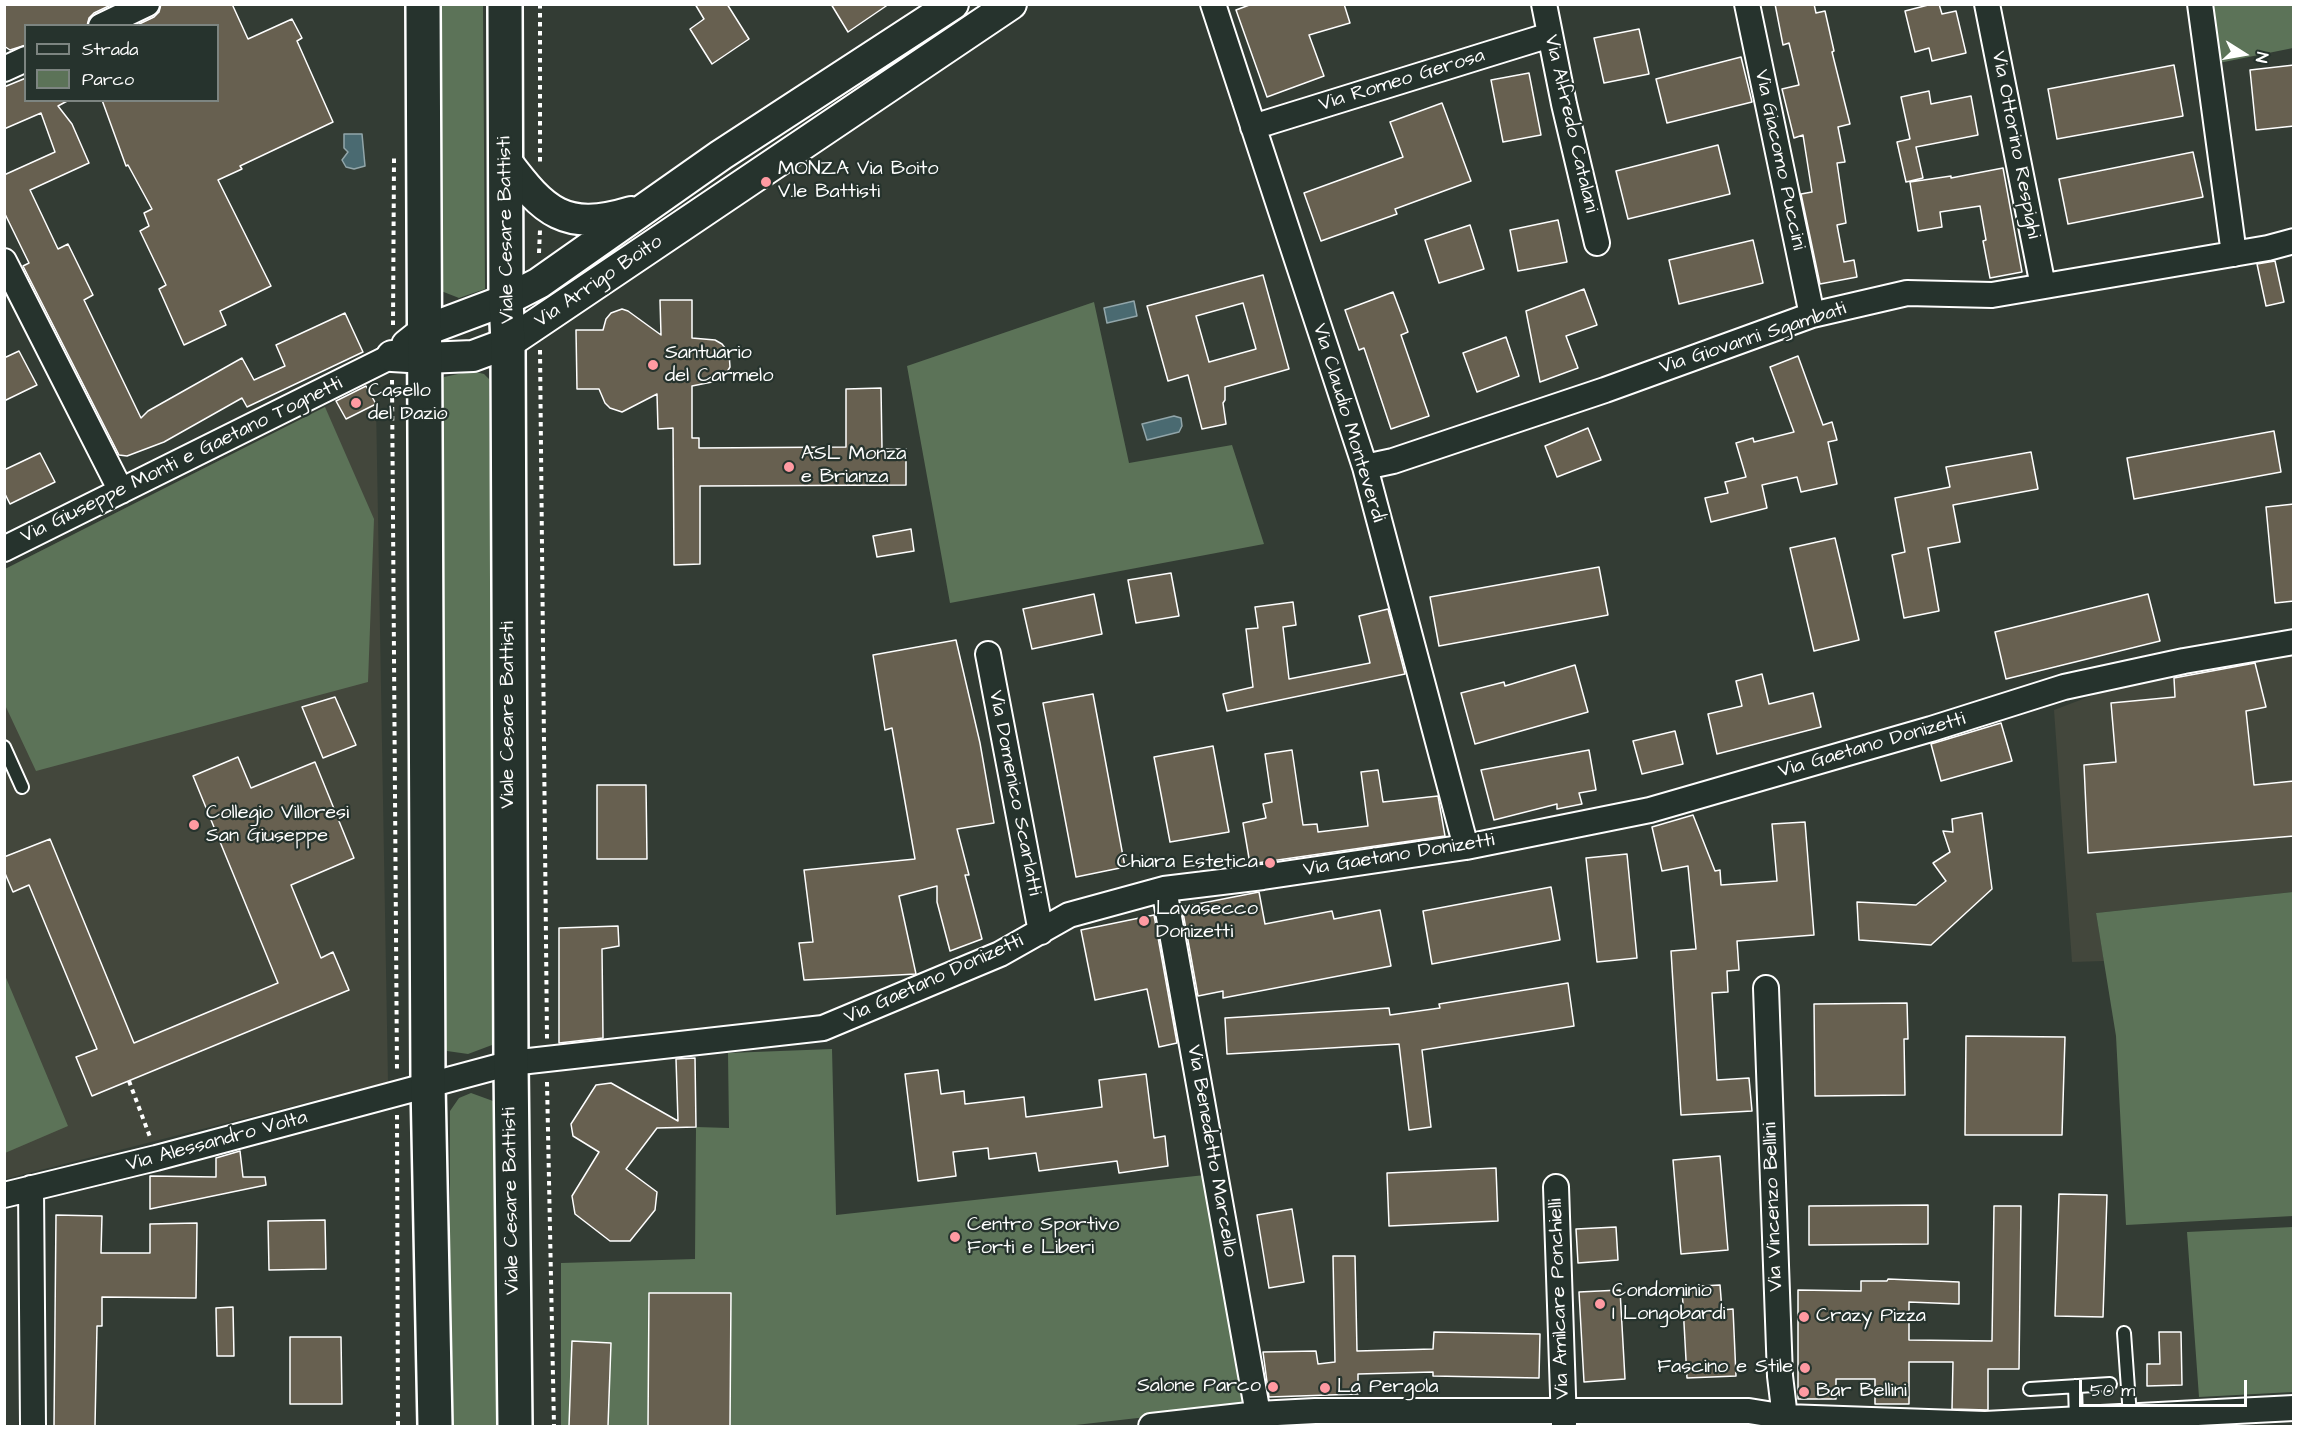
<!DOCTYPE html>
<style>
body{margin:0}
#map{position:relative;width:2298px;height:1431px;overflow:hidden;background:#333c34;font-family:"Architects Daughter",sans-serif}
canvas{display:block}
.frame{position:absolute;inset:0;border:6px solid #fff;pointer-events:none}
.legend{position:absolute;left:24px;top:24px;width:195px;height:78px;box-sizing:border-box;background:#26332d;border:2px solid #7d8581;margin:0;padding:8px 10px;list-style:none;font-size:18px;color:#fff}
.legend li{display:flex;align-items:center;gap:12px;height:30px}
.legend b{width:30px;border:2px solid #7d8581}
.north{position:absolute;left:2214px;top:24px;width:60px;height:60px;-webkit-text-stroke:4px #26332d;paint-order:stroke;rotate:101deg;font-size:16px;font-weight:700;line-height:24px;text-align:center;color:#fff}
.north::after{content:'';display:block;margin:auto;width:21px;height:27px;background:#fff;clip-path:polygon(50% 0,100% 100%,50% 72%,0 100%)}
.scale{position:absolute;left:2079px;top:1380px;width:168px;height:27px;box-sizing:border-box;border:3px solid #fff;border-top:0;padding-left:8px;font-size:18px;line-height:21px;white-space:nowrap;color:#fff;-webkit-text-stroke:4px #26332d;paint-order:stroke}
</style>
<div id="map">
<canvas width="2298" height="1431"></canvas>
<div class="frame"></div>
<ul class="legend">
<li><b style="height:8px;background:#26332d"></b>Strada</li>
<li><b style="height:16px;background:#5c7358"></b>Parco</li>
</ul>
<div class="north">N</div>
<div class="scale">50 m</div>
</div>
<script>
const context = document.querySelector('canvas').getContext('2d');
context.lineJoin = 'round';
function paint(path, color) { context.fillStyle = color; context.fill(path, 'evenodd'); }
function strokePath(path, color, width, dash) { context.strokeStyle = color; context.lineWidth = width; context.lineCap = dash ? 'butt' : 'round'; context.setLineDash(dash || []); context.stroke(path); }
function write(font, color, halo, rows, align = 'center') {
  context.font = font + ' "Architects Daughter",sans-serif'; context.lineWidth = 4.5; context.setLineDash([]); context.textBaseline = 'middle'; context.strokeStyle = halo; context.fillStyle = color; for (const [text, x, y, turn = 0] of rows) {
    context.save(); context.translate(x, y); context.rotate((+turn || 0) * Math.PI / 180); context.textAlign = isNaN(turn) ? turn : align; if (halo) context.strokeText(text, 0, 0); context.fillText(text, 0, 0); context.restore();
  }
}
paint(new Path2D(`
 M 366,386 L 376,404 L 388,1082 L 5,1179 L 5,569 Z
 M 2293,655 L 2293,892 L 2096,913 L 2104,961 L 2072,962 L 2054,710 L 2096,694 L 2173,675 Z`), '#43473c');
paint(new Path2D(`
 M 436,5 L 483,5 L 485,289 L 459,298 L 436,289 Z
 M 2214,5 L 2293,5 L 2293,48 L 2219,63 Z
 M 1094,302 L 1129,463 L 1232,445 L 1264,544 L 950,603 L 907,366 Z
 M 472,371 L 484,374 L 489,379 L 496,1030 L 492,1045 L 468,1054 L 447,1051 L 442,1043 L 438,393 L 444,377 Z
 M 325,407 L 374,519 L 368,682 L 36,771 L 5,705 L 5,569 Z
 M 2293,892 L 2292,1106 L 2294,1106 L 2293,1216 L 2126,1225 L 2116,1036 L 2096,913 Z
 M 4,973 L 68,1126 L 5,1153 L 4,1153 Z
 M 832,1049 L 836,1215 L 1205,1175 L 1244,1406 L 1067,1426 L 561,1426 L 561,1263 L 695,1259 L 696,1127 L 729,1128 L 728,1053 Z
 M 471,1093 L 493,1101 L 497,1110 L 500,1426 L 450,1426 L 450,1111 L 459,1098 Z
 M 2293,1227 L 2293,1392 L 2199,1397 L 2187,1232 Z`), '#5c7358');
const water = new Path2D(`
 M 344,134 L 362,134 L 365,166 L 354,169 L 346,167 L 342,160 L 348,152 L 344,148 Z
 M 1134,301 L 1137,316 L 1107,323 L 1104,308 Z
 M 1174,416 L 1181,418 L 1182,426 L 1179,432 L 1147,440 L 1142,424 Z`);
paint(water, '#4a6a71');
strokePath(water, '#92a6aa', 1.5);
const building = new Path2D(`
 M 4,4 L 113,4 L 94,13 L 89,18 L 87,26 L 26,26 L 26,45 L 10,50 L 4,46 Z
 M 161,4 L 232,4 L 248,39 L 292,19 L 302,38 L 297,41 L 333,122 L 240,166 L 242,169 L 218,180 L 271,286 L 220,311 L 226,325 L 184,345 L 159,289 L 166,285 L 140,231 L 149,226 L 144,213 L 152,209 L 128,165 L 126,166 L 102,100 L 218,100 L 218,26 L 135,26 L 154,17 L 159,12 Z
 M 695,4 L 727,4 L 749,39 L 712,64 L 690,29 L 704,19 Z
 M 831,4 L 889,4 L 848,32 Z
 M 1252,4 L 1344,4 L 1350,23 L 1309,35 L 1324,76 L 1267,97 L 1236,10 Z
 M 1775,4 L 1814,4 L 1816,13 L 1825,11 L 1834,51 L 1832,52 L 1850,124 L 1838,127 L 1845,162 L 1837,163 L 1846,223 L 1837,225 L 1844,262 L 1854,260 L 1857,277 L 1820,284 L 1801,194 L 1812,192 L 1803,135 L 1794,138 L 1782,89 L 1799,85 L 1789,43 L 1783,45 Z
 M 1932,4 L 1939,4 L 1942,14 L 1956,11 L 1966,53 L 1932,61 L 1929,48 L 1915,52 L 1905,11 Z
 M 1639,29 L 1649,74 L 1604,83 L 1594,38 Z
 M 1741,57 L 1752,102 L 1667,123 L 1656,79 Z
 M 2174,65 L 2183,116 L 2057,139 L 2048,89 Z
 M 2294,65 L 2294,126 L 2256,130 L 2250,70 Z
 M 1529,73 L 1541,135 L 1503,142 L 1491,80 Z
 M 26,78 L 26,100 L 69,100 L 58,106 L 72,124 L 89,163 L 30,190 L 58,249 L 68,244 L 93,295 L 84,300 L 141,418 L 148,411 L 242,358 L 254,380 L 285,366 L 276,345 L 345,313 L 363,352 L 247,407 L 242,398 L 164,442 L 127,456 L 119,455 L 23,266 L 29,263 L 4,212 L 4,175 L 55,152 L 41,113 L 4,129 L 4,87 Z
 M 1929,91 L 1931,104 L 1971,96 L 1978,135 L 1916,147 L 1923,178 L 1906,182 L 1897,142 L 1910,139 L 1901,97 Z
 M 1442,103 L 1471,181 L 1395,209 L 1397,214 L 1321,241 L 1304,193 L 1403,157 L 1390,122 Z
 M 1718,145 L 1730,194 L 1628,219 L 1616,171 Z
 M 2193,152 L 2203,197 L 2068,224 L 2059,179 Z
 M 2003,168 L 2022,272 L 1990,278 L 1983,241 L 1986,240 L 1980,206 L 1940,212 L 1942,227 L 1918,231 L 1910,182 L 1951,176 L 1951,178 Z
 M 1558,220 L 1567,262 L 1518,271 L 1510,230 Z
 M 1470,225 L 1484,269 L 1439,283 L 1425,240 Z
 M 1753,240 L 1763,283 L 1679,304 L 1669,260 Z
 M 2275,261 L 2284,302 L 2266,306 L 2257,264 Z
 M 1263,275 L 1289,369 L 1225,387 L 1225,400 L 1223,403 L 1226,424 L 1202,429 L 1188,375 L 1168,381 L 1147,306 ZM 1243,303 L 1256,349 L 1209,362 L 1196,316 Z
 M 1584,289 L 1597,325 L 1566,336 L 1578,368 L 1540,382 L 1526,311 Z
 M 1393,292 L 1408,332 L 1401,335 L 1429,416 L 1391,429 L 1364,348 L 1359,350 L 1345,310 Z
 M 660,300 L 692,300 L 692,338 L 715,340 L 722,344 L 729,353 L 730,367 L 725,375 L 712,382 L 692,386 L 692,438 L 699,438 L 699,448 L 846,447 L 846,389 L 881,388 L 882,449 L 906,449 L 906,485 L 700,486 L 700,564 L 674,565 L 673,428 L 658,429 L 657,394 L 622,412 L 610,408 L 605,403 L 599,389 L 577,389 L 576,330 L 603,330 L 606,319 L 611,313 L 622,309 L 628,311 L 661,335 Z
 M 1506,337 L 1519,376 L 1477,392 L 1463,353 Z
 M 19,351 L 37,385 L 4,401 L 4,358 Z
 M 1798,356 L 1823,425 L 1832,422 L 1837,440 L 1828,442 L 1837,484 L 1801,492 L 1797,477 L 1762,485 L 1767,508 L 1711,522 L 1705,498 L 1728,493 L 1725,482 L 1746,477 L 1736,443 L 1753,438 L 1754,442 L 1794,432 L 1770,367 Z
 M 366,386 L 376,404 L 346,419 L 336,401 Z
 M 1588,428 L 1601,460 L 1557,477 L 1545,446 Z
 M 2274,431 L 2281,472 L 2134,499 L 2127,458 Z
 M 2031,452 L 2038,489 L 1953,505 L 1960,542 L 1928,548 L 1939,611 L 1904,618 L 1892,555 L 1905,552 L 1895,498 L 1950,487 L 1946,467 Z
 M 40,453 L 55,482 L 10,504 L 4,492 L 4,470 Z
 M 2294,504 L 2294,601 L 2275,603 L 2266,507 Z
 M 911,529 L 914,551 L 877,557 L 873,536 Z
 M 1835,538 L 1859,640 L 1814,651 L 1790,548 Z
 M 1599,567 L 1608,615 L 1439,646 L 1430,597 Z
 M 1171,573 L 1179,616 L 1136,623 L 1128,580 Z
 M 1094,594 L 1102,634 L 1032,649 L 1023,609 Z
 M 2148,594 L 2160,641 L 2006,679 L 1995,632 Z
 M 1293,602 L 1296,625 L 1283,627 L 1289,679 L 1370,663 L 1359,616 L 1388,609 L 1405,674 L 1227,711 L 1223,694 L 1253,687 L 1246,629 L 1258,628 L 1255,607 Z
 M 956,640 L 980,743 L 994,823 L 957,829 L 969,875 L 965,875 L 982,939 L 950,951 L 937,902 L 937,886 L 899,896 L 916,974 L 804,980 L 799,943 L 813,942 L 804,870 L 915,859 L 892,728 L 885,730 L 873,655 Z
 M 2255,663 L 2266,707 L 2246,711 L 2254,785 L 2294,781 L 2294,836 L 2088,853 L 2084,765 L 2116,762 L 2111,703 L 2175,697 L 2174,678 Z
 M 1575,665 L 1588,712 L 1475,744 L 1461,693 L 1504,682 L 1505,686 Z
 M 1762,674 L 1769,704 L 1813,693 L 1821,727 L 1717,754 L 1708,714 L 1742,706 L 1736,681 Z
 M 1093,694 L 1125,867 L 1076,877 L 1043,703 Z
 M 335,697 L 356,745 L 323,758 L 302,707 Z
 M 2001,723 L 2012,761 L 1941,781 L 1931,744 Z
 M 1675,731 L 1683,764 L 1642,774 L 1633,741 Z
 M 1213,746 L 1229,832 L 1170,842 L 1154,757 Z
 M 1292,750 L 1303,825 L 1317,824 L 1318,832 L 1368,826 L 1361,772 L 1378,770 L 1383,802 L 1438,796 L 1445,836 L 1250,864 L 1243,823 L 1266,818 L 1263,804 L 1272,802 L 1265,754 Z
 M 1589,750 L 1596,790 L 1579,793 L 1582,804 L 1557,809 L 1557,804 L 1494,820 L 1481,770 Z
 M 238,757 L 251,788 L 315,762 L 354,858 L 291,885 L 321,958 L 333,952 L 349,990 L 92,1096 L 76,1057 L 97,1049 L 29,885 L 13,892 L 4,871 L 4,857 L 50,839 L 134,1043 L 278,983 L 193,776 Z
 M 597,785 L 646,785 L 647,859 L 597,859 Z
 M 1982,813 L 1992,889 L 1931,945 L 1859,940 L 1857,902 L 1916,905 L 1946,881 L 1933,863 L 1950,852 L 1943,831 L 1953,832 L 1952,819 Z
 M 1693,815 L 1715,871 L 1720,870 L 1721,885 L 1777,881 L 1772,824 L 1805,822 L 1814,935 L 1737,941 L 1739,970 L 1727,971 L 1728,992 L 1712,993 L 1717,1080 L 1749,1078 L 1752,1111 L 1681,1115 L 1671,951 L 1696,949 L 1688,866 L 1662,871 L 1652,827 Z
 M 1627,854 L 1637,958 L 1597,962 L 1586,858 Z
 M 1551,887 L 1560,940 L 1432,964 L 1423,911 Z
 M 1259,892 L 1265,924 L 1332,911 L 1334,919 L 1380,910 L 1391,966 L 1223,998 L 1223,991 L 1198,996 L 1182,907 Z
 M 1154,915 L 1177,1043 L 1159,1047 L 1147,989 L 1095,1000 L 1081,930 Z
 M 618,926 L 619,946 L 602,949 L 603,1038 L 559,1043 L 559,928 Z
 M 1568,983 L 1574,1026 L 1422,1050 L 1431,1127 L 1409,1130 L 1399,1044 L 1227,1054 L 1225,1018 L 1389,1008 L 1390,1015 L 1440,1008 L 1439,1004 Z
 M 1907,1003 L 1908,1039 L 1904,1039 L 1905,1095 L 1815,1096 L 1814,1004 Z
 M 1966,1036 L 2065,1037 L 2062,1135 L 1965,1135 Z
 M 695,1058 L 696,1127 L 657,1128 L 626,1169 L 657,1192 L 655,1210 L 630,1241 L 610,1241 L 575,1214 L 572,1196 L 599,1152 L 573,1136 L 571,1124 L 596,1085 L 611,1083 L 678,1121 L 676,1059 Z
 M 938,1070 L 941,1094 L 964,1091 L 965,1104 L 1024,1097 L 1026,1117 L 1102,1107 L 1099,1080 L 1146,1074 L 1154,1138 L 1165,1136 L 1168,1166 L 1119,1173 L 1117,1161 L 1039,1171 L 1036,1153 L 989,1159 L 988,1148 L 953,1152 L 956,1176 L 918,1181 L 905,1074 Z
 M 240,1151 L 243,1177 L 265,1177 L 266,1185 L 150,1209 L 150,1176 L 216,1177 L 216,1158 Z
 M 1720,1156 L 1728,1250 L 1681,1254 L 1673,1160 Z
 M 1496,1168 L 1498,1221 L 1389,1226 L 1387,1173 Z
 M 2059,1194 L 2107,1195 L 2103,1317 L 2055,1316 Z
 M 1928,1205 L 1928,1244 L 1809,1245 L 1809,1206 Z
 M 1994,1206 L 2021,1206 L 2019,1369 L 1988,1369 L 1988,1410 L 1952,1409 L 1953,1362 L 1909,1362 L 1909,1404 L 1875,1404 L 1875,1379 L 1836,1379 L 1836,1399 L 1798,1399 L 1798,1290 L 1861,1291 L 1861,1281 L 1887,1281 L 1888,1279 L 1959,1282 L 1959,1304 L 1909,1302 L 1909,1340 L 1992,1341 Z
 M 1292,1209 L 1304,1282 L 1269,1288 L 1257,1215 Z
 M 56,1215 L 102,1216 L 101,1253 L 150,1253 L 150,1224 L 197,1223 L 196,1298 L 102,1297 L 102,1326 L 97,1326 L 95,1426 L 54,1426 Z
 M 325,1220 L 326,1269 L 269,1270 L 268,1221 Z
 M 1616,1227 L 1618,1260 L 1578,1263 L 1576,1229 Z
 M 1333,1256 L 1355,1256 L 1357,1351 L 1433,1349 L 1434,1332 L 1540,1334 L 1539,1378 L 1433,1376 L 1433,1372 L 1358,1374 L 1358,1394 L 1269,1397 L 1263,1352 L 1316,1351 L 1318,1364 L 1335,1362 Z
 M 1720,1285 L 1722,1310 L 1733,1309 L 1736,1376 L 1687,1378 L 1682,1287 Z
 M 1620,1290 L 1625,1379 L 1584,1382 L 1579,1292 Z
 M 649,1293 L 731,1293 L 730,1426 L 648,1426 Z
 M 233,1307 L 234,1356 L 217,1356 L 216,1308 Z
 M 2159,1332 L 2181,1332 L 2182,1385 L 2147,1386 L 2147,1364 L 2160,1364 Z
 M 290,1337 L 341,1337 L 342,1404 L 290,1404 Z
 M 572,1341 L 611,1343 L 608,1426 L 569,1426 Z`);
paint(building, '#676050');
strokePath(building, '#fff', 1.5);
const service = new Path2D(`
 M 4,747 L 22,787
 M 2124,1333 L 2130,1416
 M 2075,1386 L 2076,1419
 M 2030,1389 L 2110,1384`);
const minor = new Path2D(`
 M 1213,4 L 1365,467 L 1466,847
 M 1544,4 L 1564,104 L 1597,243
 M 1747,4 L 1812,315
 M 1987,4 L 2043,286
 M 2200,4 L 2234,254
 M 101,26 L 147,4
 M 4,69 L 26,59
 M 1253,127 L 1550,35
 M 4,261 L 121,491
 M 1365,467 L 1393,461 L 1605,390 L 1812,315 L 1907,293 L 1992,295 L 2268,248 L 2294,241
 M 4,549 L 392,356
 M 988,654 L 1041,932
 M 1164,889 L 1258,1414
 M 1766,988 L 1780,1376 L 1786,1426
 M 1556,1187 L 1564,1424
 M 31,1188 L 33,1426
 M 4,1195 L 156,1158 L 511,1063 L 823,1028 L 1000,954 L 1069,915 L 1164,889 L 1263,877 L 1466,847 L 1650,810 L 1931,729 L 2064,687 L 2184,661 L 2294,642
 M 1151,1426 L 1258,1414 L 1315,1411 L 1749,1411 L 1786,1417 L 1985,1424 L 2294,1408`);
const tertiary = new Path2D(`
 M 506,161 C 544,212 565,232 631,212
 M 407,345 L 426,330 L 506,300 L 539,283 L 721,155 L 953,4
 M 392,356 L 425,358 L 473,356 L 508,343 L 1011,4`);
const secondary = new Path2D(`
 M 423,4 L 428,1084 L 435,1426
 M 505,4 L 506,300 L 508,343 L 511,1063 L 515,1426`);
strokePath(service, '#fff', 16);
strokePath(minor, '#fff', 28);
strokePath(tertiary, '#fff', 34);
strokePath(secondary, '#fff', 38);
strokePath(new Path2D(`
 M 540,4 L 540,163
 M 539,253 L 540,230
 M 393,325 L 394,158
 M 540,350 L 547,1039
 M 392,380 L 397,1072
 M 129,1081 L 150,1137
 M 547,1082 L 554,1426
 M 397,1115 L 398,1426`), '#fff', 4, [4.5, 4.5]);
strokePath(service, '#26332d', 12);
strokePath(minor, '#26332d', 24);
strokePath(tertiary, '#26332d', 30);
strokePath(secondary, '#26332d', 33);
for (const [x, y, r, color] of [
 [766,182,6,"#ff9aa2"],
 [653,365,6,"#ff9aa2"],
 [356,403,6,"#ff9aa2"],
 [789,467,6,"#ff9aa2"],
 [194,825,6,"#ff9aa2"],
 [1270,863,6,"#ff9aa2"],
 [1144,921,6,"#ff9aa2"],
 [955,1237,6,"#ff9aa2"],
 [1600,1304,6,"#ff9aa2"],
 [1804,1317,6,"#ff9aa2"],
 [1805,1368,6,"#ff9aa2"],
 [1273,1387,6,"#ff9aa2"],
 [1325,1388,6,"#ff9aa2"],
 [1804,1392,6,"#ff9aa2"]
]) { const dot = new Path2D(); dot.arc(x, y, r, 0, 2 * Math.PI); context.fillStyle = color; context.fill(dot); strokePath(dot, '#26332d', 2); }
write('20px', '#fff', '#26332d', [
 ["Via Romeo Gerosa",1402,81,-17],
 ["Via Alfredo Catalani",1570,124,77],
 ["Via Ottorino Respighi",2015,145,79],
 ["Via Giacomo Puccini",1779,160,78],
 ["Viale Cesare Battisti",507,230,-91],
 ["Via Arrigo Boito",599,282,-34],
 ["Via Giovanni Sgambati",1753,339,-18],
 ["Via Claudio Monteverdi",1348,423,73],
 ["Via Giuseppe Monti e Gaetano Tognetti",182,461,-26],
 ["Viale Cesare Battisti",509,715,-90],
 ["Via Gaetano Donizetti",1872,746,-16],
 ["Via Domenico Scarlatti",1014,793,79],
 ["Via Gaetano Donizetti",1399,856,-9],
 ["Via Gaetano Donizetti",934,980,-24],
 ["Via Alessandro Volta",217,1142,-15],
 ["Via Benedetto Marcello",1211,1151,80],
 ["Viale Cesare Battisti",512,1201,-91],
 ["Via Vincenzo Bellini",1774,1207,-92],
 ["Via Amilcare Ponchielli",1560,1299,-92]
]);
write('20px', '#fff', '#26332d', [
 ["MONZA Via Boito",778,170],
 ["V.le Battisti",778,193],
 ["Santuario",665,354],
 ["del Carmelo",665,377],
 ["Casello",368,392],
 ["del Dazio",368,415],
 ["ASL Monza",801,455],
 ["e Brianza",801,478],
 ["Collegio Villoresi",206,814],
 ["San Giuseppe",206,837],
 ["Chiara Estetica",1258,863,"right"],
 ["Lavasecco",1156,910],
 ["Donizetti",1156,933],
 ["Centro Sportivo",967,1226],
 ["Forti e Liberi",967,1249],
 ["Condominio",1612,1292],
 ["I Longobardi",1612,1315],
 ["Crazy Pizza",1816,1317],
 ["Fascino e Stile",1793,1368,"right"],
 ["Salone Parco",1261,1387,"right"],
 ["La Pergola",1337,1388],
 ["Bar Bellini",1816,1392]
], 'left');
</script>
